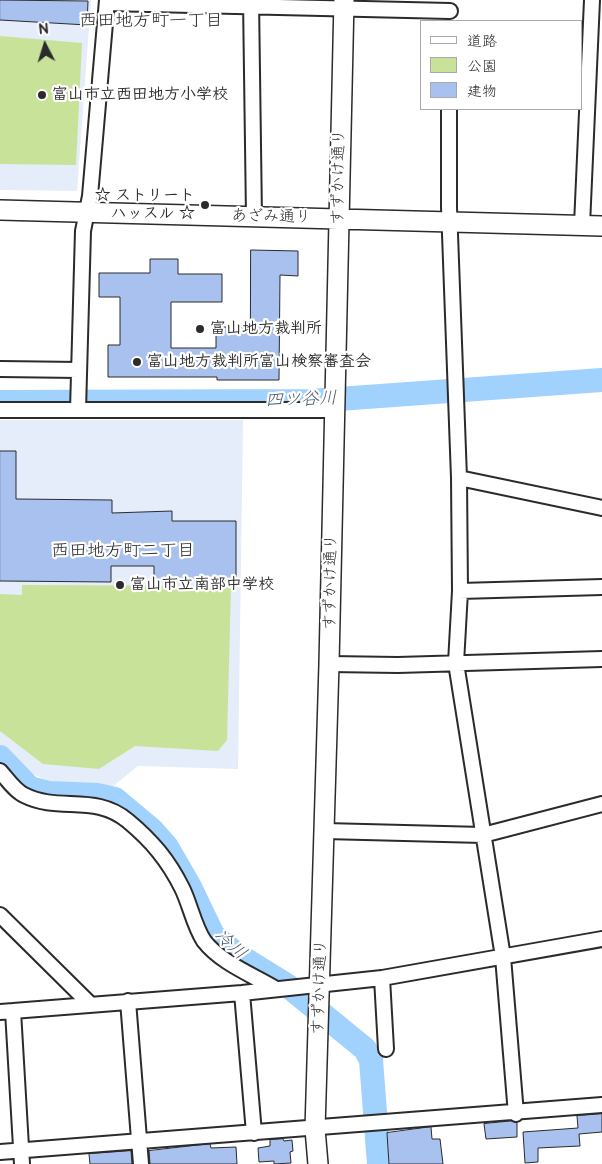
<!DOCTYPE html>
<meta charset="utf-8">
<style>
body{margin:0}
#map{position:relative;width:602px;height:1164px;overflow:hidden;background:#fff;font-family:"Balsamiq Sans","Klee One",sans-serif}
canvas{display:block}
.legend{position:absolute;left:420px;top:20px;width:162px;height:90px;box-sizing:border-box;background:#fff;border:1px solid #aaa;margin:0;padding:6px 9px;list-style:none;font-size:15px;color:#2b2b2b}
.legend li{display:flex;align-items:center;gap:10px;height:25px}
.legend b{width:25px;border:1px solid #aaa}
.north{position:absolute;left:20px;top:20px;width:50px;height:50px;-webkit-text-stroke:4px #fff;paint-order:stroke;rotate:355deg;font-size:14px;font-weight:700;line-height:20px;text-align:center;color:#2b2b2b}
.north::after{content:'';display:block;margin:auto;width:18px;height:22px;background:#2b2b2b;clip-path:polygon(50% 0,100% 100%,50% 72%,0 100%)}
</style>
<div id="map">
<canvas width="602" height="1164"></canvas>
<ul class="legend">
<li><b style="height:6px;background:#fff"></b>道路</li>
<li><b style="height:14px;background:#c8e299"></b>公園</li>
<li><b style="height:14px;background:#a8c1ee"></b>建物</li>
</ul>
<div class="north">N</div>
</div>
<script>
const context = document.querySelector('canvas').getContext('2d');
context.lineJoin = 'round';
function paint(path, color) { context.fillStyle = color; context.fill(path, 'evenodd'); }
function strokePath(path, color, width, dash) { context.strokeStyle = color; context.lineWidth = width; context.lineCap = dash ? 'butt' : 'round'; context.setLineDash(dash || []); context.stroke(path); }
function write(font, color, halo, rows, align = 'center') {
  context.font = font + ' "Balsamiq Sans","Klee One",sans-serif'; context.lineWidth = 4.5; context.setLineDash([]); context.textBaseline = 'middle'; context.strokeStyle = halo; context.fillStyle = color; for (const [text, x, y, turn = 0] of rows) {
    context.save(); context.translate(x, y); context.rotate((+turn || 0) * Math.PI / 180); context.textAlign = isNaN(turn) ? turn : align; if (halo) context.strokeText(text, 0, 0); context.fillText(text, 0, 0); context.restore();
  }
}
paint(new Path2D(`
 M 0,0 L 91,0 L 77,191 L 0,190 Z
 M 0,420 L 243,420 L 238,769 L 138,766 L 112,787 L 53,784 L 29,772 L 0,750 Z`), '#e5ecfa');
paint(new Path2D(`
 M 0,36 L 82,43 L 76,165 L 0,164 Z
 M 22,585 L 231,586 L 227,740 L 218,751 L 135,746 L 99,769 L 43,764 L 0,731 L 0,594 L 22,595 Z`), '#c8e299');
strokePath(new Path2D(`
 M 0,402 L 311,401 L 602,380
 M 0,757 L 30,788 L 49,793 L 97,795 L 115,799 L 152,830 L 167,847 L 190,887 L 213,935 L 238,955 L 288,986 L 365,1049 L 371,1060 L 379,1164`), '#a1d1fd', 24);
const building = new Path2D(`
 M 0,0 L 88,1 L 87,25 L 0,20 Z
 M 251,250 L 298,251 L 298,276 L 280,275 L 279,380 L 217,380 L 217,377 L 108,377 L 108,345 L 120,345 L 120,297 L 99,297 L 99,273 L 150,273 L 150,259 L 178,259 L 178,274 L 222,274 L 222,302 L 171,302 L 171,348 L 216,348 L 216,327 L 250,327 Z
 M 0,451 L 16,451 L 16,499 L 112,500 L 112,513 L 172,511 L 172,521 L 236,521 L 236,580 L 154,581 L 154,566 L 111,566 L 111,582 L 0,581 Z
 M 602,1114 L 602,1132 L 579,1134 L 580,1146 L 538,1148 L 538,1162 L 525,1163 L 523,1132 L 578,1128 L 577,1116 Z
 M 511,1121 L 517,1123 L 517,1137 L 486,1139 L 484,1124 Z
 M 431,1127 L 432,1139 L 440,1139 L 443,1164 L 389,1164 L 387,1133 Z
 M 283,1139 L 284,1141 L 292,1140 L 293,1151 L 290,1152 L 291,1163 L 274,1164 L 274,1161 L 259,1162 L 258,1148 L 270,1146 L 270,1140 Z
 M 210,1144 L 211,1148 L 236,1147 L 237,1164 L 150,1164 L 149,1151 Z
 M 131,1151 L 132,1164 L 90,1164 L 89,1154 Z`);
paint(building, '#a8c1ee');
strokePath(building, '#2b2b2b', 1);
const street = new Path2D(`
 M 251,0 L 254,217
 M 107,3 L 450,11
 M 449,109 L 449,207 L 459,478 L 460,591 L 456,663 L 503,957 L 516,1114
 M 582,225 L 592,0
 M 0,369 L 79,370
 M 0,410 L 334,410
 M 78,410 L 83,231 L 90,196 L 107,0
 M 459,478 L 602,508
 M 460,591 L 602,587
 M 329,664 L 398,665 L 602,659
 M 0,771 C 7,779 15,791 24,795 C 59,813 95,793 128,821 C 152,841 168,860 182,888 C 190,904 194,926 204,941 C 221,963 253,975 276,989
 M 325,831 L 483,835 L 602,804
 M 0,915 L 91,1005
 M 382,978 L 386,1049
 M 242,993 L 254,1133
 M 128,1001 L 141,1164
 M 13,1011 L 22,1164
 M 0,1012 L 242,993 L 382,978 L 602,939
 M 0,1152 L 602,1105`);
const secondary = new Path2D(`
 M 0,210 L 602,226
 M 318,1164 L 315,1129 L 329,664 L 344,0`);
strokePath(street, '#2b2b2b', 18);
strokePath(secondary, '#2b2b2b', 22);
strokePath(street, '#fff', 14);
strokePath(secondary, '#fff', 19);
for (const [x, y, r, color] of [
 [42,95,5,"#2b2b2b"],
 [205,205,5,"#2b2b2b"],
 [200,329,5,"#2b2b2b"],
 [137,362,5,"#2b2b2b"],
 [120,585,5,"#2b2b2b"]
]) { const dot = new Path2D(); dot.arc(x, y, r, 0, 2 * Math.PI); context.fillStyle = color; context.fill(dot); strokePath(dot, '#fff', 2); }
write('bold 16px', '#2b2b2b', '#fff', [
 ["富山市立西田地方小学校",52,95],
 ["☆ ストリート",195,196,"right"],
 ["ハッスル ☆",195,214,"right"],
 ["富山地方裁判所",210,329],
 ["富山地方裁判所富山検察審査会",147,362],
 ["富山市立南部中学校",130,585]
], 'left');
write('16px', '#2b2b2b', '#fff', [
 ["すずかけ通り",339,177,-89],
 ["あざみ通り",271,217,1],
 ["すずかけ通り",331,582,-89],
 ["すずかけ通り",320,987,-88]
]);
write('18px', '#2b2b2b', '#fff', [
 ["西田地方町一丁目",151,21],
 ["西田地方町二丁目",123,551]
]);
write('italic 18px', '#4e5d6a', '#fff', [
 ["四ツ谷川",301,400,-2],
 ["冷川",230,945,41]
]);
</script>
